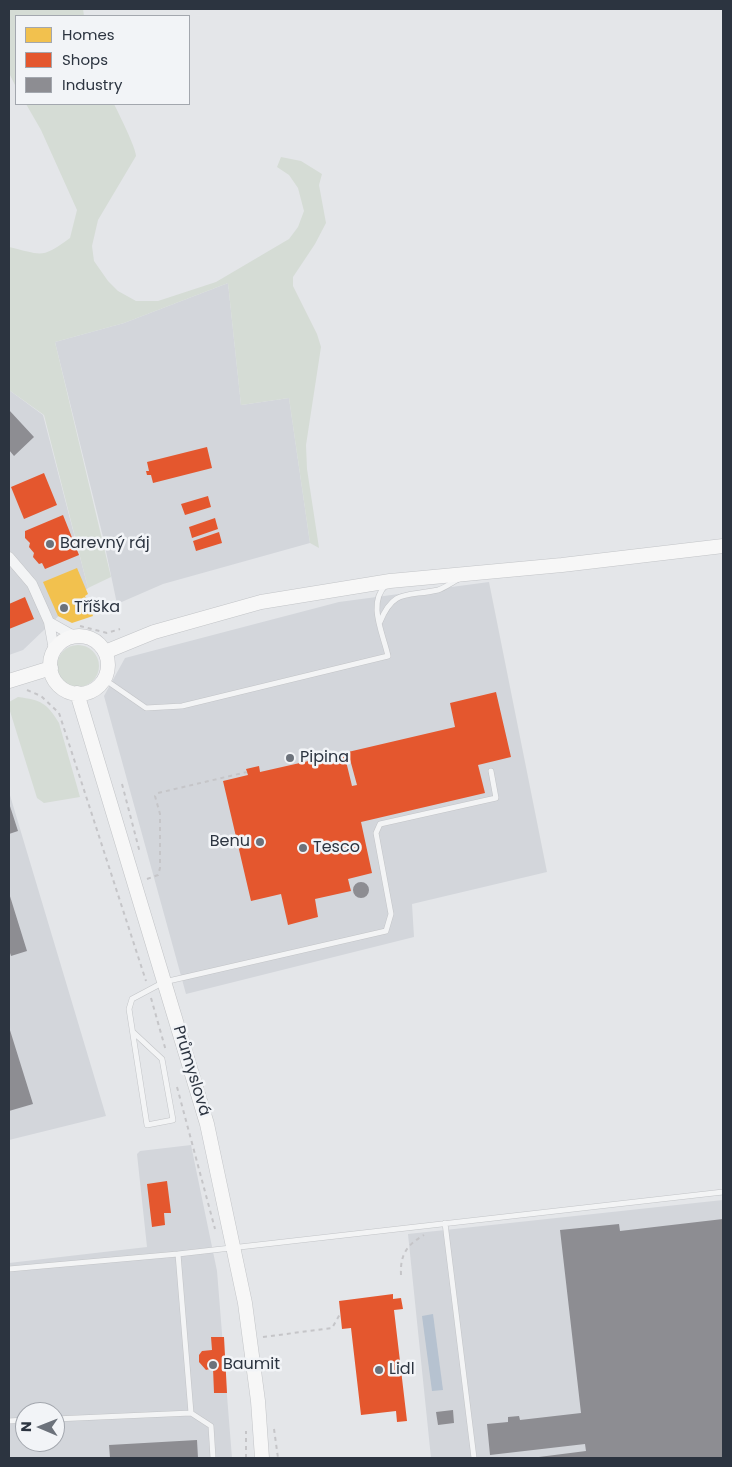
<!DOCTYPE html>
<meta charset="utf-8">
<style>
body{margin:0}
#map{position:relative;width:732px;height:1467px;overflow:hidden;background:#e4e6e9;font-family:Poppins,sans-serif}
canvas{display:block}
.frame{position:absolute;inset:0;border:10px solid #2c3440;pointer-events:none}
.legend{position:absolute;left:15px;top:15px;width:175px;height:90px;box-sizing:border-box;background:#f2f4f7;border:1px solid #a3a7ae;margin:0;padding:6px 9px;list-style:none;font-size:15px;color:#2c3440}
.legend li{display:flex;align-items:center;gap:10px;height:25px}
.legend b{width:25px;border:1px solid #a3a7ae}
.north{position:absolute;left:15px;top:1402px;width:50px;height:50px;box-sizing:border-box;background:#f2f4f7;border:1px solid #a3a7ae;border-radius:50%;rotate:271deg;font-size:14px;font-weight:700;line-height:20px;text-align:center;color:#2c3440}
.north::after{content:'';display:block;margin:auto;width:18px;height:22px;background:#6c727b;clip-path:polygon(50% 0,100% 100%,50% 72%,0 100%)}
</style>
<div id="map">
<canvas width="732" height="1467"></canvas>
<div class="frame"></div>
<ul class="legend">
<li><b style="height:14px;background:#f2c14e"></b>Homes</li>
<li><b style="height:14px;background:#e4572e"></b>Shops</li>
<li><b style="height:14px;background:#8d8d92"></b>Industry</li>
</ul>
<div class="north">N</div>
</div>
<script>
const context = document.querySelector('canvas').getContext('2d');
context.lineJoin = 'round';
function paint(path, color) { context.fillStyle = color; context.fill(path, 'evenodd'); }
function strokePath(path, color, width, dash) { context.strokeStyle = color; context.lineWidth = width; context.lineCap = dash ? 'butt' : 'round'; context.setLineDash(dash || []); context.stroke(path); }
function write(font, color, halo, rows, align = 'center') {
  context.font = font + ' Poppins,sans-serif'; context.lineWidth = 5; context.setLineDash([]); context.textBaseline = 'middle'; context.strokeStyle = halo; context.fillStyle = color; for (const [text, x, y, turn = 0] of rows) {
    context.save(); context.translate(x, y); context.rotate((+turn || 0) * Math.PI / 180); context.textAlign = isNaN(turn) ? turn : align; if (halo) context.strokeText(text, 0, 0); context.fillText(text, 0, 0); context.restore();
  }
}
paint(new Path2D(`
 M 228,283 L 241,405 L 289,398 L 310,543 L 163,584 L 117,604 L 103,537 L 55,342 L 124,323 Z
 M 9,390 L 43,415 L 88,588 L 23,650 L 9,655 Z
 M 489,582 L 547,872 L 412,904 L 414,937 L 186,994 L 104,696 L 125,658 L 339,602 Z
 M 9,792 L 106,1116 L 9,1140 Z
 M 191,1145 L 217,1271 L 232,1458 L 9,1458 L 9,1263 L 147,1247 L 137,1154 L 140,1151 ZM 25,1412 L 55,1412 L 55,1442 L 25,1442 Z
 M 723,1200 L 723,1458 L 431,1458 L 408,1234 Z`), '#d3d6db');
paint(new Path2D(`
 M 9,9 L 83,9 L 84,16 L 16,16 L 16,87 L 9,73 Z
 M 26,104 L 114,104 C 119,114 136,148 136,156 L 98,220 L 92,246 L 94,261 L 108,281 L 118,291 L 136,301 L 158,301 L 216,282 L 289,239 L 298,227 L 304,211 L 298,188 L 289,175 L 277,167 L 281,157 L 301,161 L 322,174 L 319,185 L 326,223 L 315,244 L 293,277 L 293,286 L 317,334 L 321,347 L 306,445 L 307,469 L 319,548 L 310,543 L 289,398 L 241,405 L 228,283 L 124,323 L 55,342 L 111,577 L 88,588 L 44,415 L 9,390 L 9,247 C 43,255 41,259 70,238 L 77,210 L 41,130 Z
 M57 666a21 21 0 1 1 42 0a21 21 0 1 1-42 0Z
 M 18,697 C 41,700 47,703 59,723 L 80,797 L 44,803 L 37,798 L 9,708 L 9,702 Z`), '#d5dcd5');
paint(new Path2D(`
 M 433,1314 L 443,1390 L 432,1391 L 422,1316 Z`), '#b6c2d0');
paint(new Path2D(`
 M 77,568 L 88,594 L 85,596 L 93,616 L 72,623 L 58,616 L 43,582 Z`), '#f2c14e');
paint(new Path2D(`
 M 207,447 L 212,468 L 153,483 L 151,475 L 147,475 L 146,471 L 149,471 L 147,462 Z
 M 44,473 L 57,505 L 24,519 L 11,487 Z
 M 208,496 L 211,507 L 185,515 L 181,504 Z
 M 63,515 L 79,555 L 45,569 L 42,563 L 39,564 L 33,557 L 34,553 L 29,547 L 30,543 L 25,538 L 25,531 Z
 M 215,518 L 218,529 L 192,538 L 189,527 Z
 M 219,532 L 222,543 L 196,551 L 193,541 Z
 M 25,597 L 34,619 L 9,629 L 9,604 Z
 M 496,692 L 511,757 L 478,765 L 485,793 L 361,822 L 372,873 L 348,879 L 351,891 L 315,899 L 318,917 L 288,925 L 281,894 L 251,901 L 223,781 L 248,775 L 246,769 L 259,766 L 260,772 L 344,753 L 352,786 L 357,785 L 348,752 L 455,727 L 450,703 Z
 M 167,1181 L 171,1213 L 164,1213 L 165,1225 L 152,1227 L 147,1184 Z
 M 393,1294 L 393,1299 L 401,1298 L 403,1309 L 394,1310 L 407,1421 L 397,1422 L 396,1411 L 361,1415 L 351,1328 L 342,1329 L 339,1301 Z
 M 211,1337 L 224,1337 L 227,1393 L 214,1393 L 213,1368 L 206,1370 L 199,1362 L 199,1355 L 202,1351 L 212,1350 Z`), '#e4572e');
paint(new Path2D(`
 M 9,410 L 34,437 L 14,456 L 9,450 Z
 M 9,803 L 18,831 L 9,834 Z
 M353 890a8 8 0 1 1 16 0a8 8 0 1 1-16 0Z
 M 9,893 L 27,951 L 11,956 L 9,950 Z
 M 9,1027 L 33,1104 L 9,1111 Z
 M 723,1219 L 723,1458 L 531,1458 L 586,1451 L 585,1444 L 490,1455 L 487,1424 L 508,1422 L 508,1417 L 519,1416 L 520,1420 L 581,1413 L 560,1230 L 619,1224 L 620,1231 Z
 M 453,1410 L 454,1423 L 438,1425 L 436,1412 Z
 M 197,1440 L 198,1458 L 110,1458 L 109,1445 Z`), '#8d8d92');
const lane = new Path2D(`
 M 380,622 C 394,588 407,597 438,590 C 445,588 452,582 459,579
 M 104,679 L 146,708 L 182,706 L 388,656 C 383,633 367,603 386,585
 M 133,1032 L 162,1059 L 173,1120 L 147,1125 L 129,1009 L 132,999 L 164,982 L 386,931 L 391,914 L 376,833 L 380,824 L 496,798 L 491,771
 M 445,1223 L 474,1458
 M 9,1269 L 178,1254
 M 191,1413 L 178,1254 L 723,1192
 M 55,1419 L 191,1413 L 211,1426 L 213,1458
 M 9,1421 L 25,1420`);
const street = new Path2D(`
 M 9,557 L 32,584 L 49,622 L 54,650
 M 49,622 L 74,636`);
const secondary = new Path2D(`
 M50 665a29 29 0 1 1 58 0a29 29 0 1 1-58 0Z
 M 105,652 L 154,632 L 261,602 L 390,581 L 562,565 L 723,546
 M 9,681 L 51,668
 M 77,693 L 207,1124 L 245,1303 L 258,1401 L 262,1458`);
strokePath(lane, '#c2c4c7', 6);
strokePath(street, '#c2c4c7', 11);
strokePath(secondary, '#c2c4c7', 15);
strokePath(new Path2D(`
 M 80,626 L 107,633 L 120,629
 M 27,690 L 41,696 L 59,713 L 146,981
 M 122,784 L 140,853
 M 147,879 L 158,875 L 160,868 L 160,814 L 155,796 L 158,793 L 247,772
 M 151,998 L 166,1051
 M 177,1087 L 215,1229
 M 401,1275 C 400,1254 407,1245 424,1235
 M 263,1337 L 332,1328 L 340,1314
 M 274,1429 L 278,1458
 M 246,1458 L 246,1431`), '#c5c5c8', 2, [4, 4]);
strokePath(lane, '#f3f4f5', 5);
strokePath(street, '#f3f4f5', 10);
strokePath(secondary, '#f7f7f7', 14);
for (const [x, y, r, color] of [
 [50,544,5,"#6c727b"],
 [64,608,5,"#6c727b"],
 [290,758,5,"#6c727b"],
 [260,842,5,"#6c727b"],
 [303,848,5,"#6c727b"],
 [213,1365,5,"#6c727b"],
 [379,1370,5,"#6c727b"]
]) { const dot = new Path2D(); dot.arc(x, y, r, 0, 2 * Math.PI); context.fillStyle = color; context.fill(dot); strokePath(dot, '#f2f4f7', 2); }
write('16px', '#2c3440', '#f2f4f7', [
 ["Barevný ráj",60,544],
 ["Tříška",74,608],
 ["Pipina",300,758],
 ["Benu",250,842,"right"],
 ["Tesco",313,848],
 ["Baumit",223,1365],
 ["Lidl",389,1370]
], 'left');
write('16px', '#2c3440', '#f2f4f7', [
 ["Průmyslová",191,1071,73]
]);
</script>
